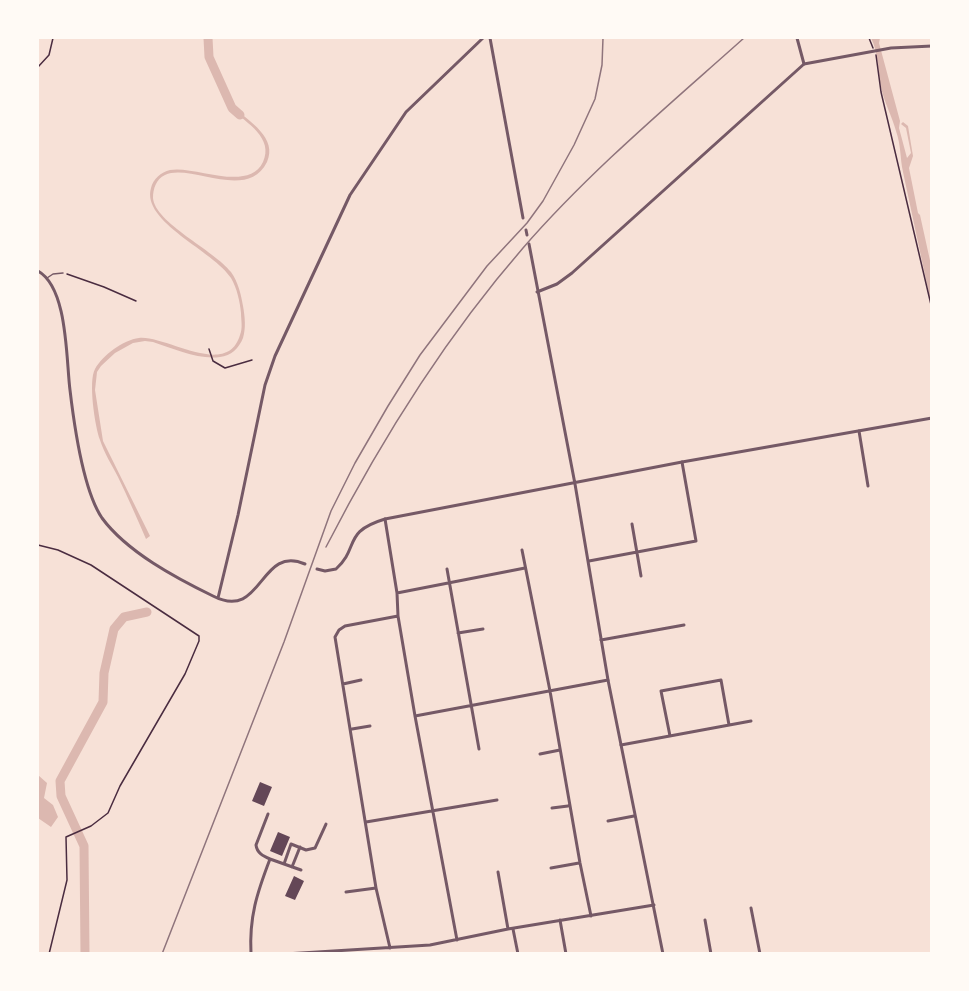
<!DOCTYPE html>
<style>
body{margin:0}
#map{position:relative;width:969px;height:991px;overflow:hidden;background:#f7e1d7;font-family:"Roboto Serif",serif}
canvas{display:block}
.frame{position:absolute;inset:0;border:39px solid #fffaf5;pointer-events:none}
</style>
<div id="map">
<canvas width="969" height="991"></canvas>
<div class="frame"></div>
</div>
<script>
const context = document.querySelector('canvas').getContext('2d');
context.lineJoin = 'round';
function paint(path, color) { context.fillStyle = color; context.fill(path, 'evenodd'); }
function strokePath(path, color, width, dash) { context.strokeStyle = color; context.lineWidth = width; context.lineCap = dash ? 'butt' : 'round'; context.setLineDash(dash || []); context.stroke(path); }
paint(new Path2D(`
 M 871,38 L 880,38 L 879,43 L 900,121 L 899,128 L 907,158 L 911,153 L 906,128 L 901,124 L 903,122 L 908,126 L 913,156 L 909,168 L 918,213 L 920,215 L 931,265 L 931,303 L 903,172 C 900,158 901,145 896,131 C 892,116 884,102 881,87 C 877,70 879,53 871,38 Z
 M 234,108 C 249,121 278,138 267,162 C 247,202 191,163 165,175 C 156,179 153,189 153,198 C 155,223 214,250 231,272 C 238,282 241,294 243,306 C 245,317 246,328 243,338 C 239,348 231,356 220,357 C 199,360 174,349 153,342 L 145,341 L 133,343 L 115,353 L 101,366 L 97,372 L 95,390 L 103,441 L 150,536 L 146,539 C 137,518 128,498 118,477 C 112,465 104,453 100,440 C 95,427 88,381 95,369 C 103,355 123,340 139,338 C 166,335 227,379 240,335 C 243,328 241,320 241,313 C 240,302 237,288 231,278 C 214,251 141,222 151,188 C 153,179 161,172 170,170 C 194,165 248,193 263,162 C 274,138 247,123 231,109 Z
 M 38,775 L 47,783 L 44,798 L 53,805 L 58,817 L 51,827 L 38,818 Z`), '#dcb8b0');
strokePath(new Path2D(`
 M 208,38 L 209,57 L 232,108 L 240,115
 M 85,954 L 84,846 L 61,796 L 60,781 L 103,702 L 104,673 L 114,629 L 124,617 L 147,612`), '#dcb8b0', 9);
paint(new Path2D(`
 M 260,782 L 272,787 L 264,806 L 252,801 Z
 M 278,832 L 290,837 L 282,856 L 270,851 Z
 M 294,876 L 304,881 L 295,900 L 285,896 Z`), '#644757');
strokePath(new Path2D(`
 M 869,38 L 873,48
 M 876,55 L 881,92 L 932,309
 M 38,67 L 49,55 L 53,38
 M 67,274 L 104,287 L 136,301
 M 209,349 L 213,361 L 225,368 L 252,360
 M 38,545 L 58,550 L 91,565 L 199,636 L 199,641 L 185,674 L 120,786 L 108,813 L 91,826 L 66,837 L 67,880 L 49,954`), '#4a2c40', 1.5);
strokePath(new Path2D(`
 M 47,278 L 53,274 L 63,273`), '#755966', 1.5);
strokePath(new Path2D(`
 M 797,38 L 804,64
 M 859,431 L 868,486
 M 385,519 L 397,593 L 398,616 L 415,716 L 457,940
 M 632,524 L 641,576
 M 522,550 L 550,691 L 580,863 L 591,916
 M 589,561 L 696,541 L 682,462
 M 447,569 L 479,749
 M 397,593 L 525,568
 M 458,633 L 483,629
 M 601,640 L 684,625
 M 343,684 L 361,680
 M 415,716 L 608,680
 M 352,729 L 370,726
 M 670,736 L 661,691 L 721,680 L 729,725
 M 621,745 L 751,721
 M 540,754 L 560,750
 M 552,808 L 568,806
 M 268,814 L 256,845 C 257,853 263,856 270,859
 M 608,821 L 634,816
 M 366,822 L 497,800
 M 284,864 L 291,844 L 306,850 L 315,848 L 326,824
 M 292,867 L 300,847
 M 551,868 L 579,863
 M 498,872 L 508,929
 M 346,892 L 376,888
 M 751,908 L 760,954
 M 560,920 L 566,954
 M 705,920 L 711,954
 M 513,929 L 518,954
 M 390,948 L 376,888 L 335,637 L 339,630 L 345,626 L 398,616
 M 251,954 C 249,917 257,893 270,859 L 301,870
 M 285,954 L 430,945 L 508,929 L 654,905`), '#755966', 3);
strokePath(new Path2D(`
 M 490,38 L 523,218
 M 526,230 L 527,235
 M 529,244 L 575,484 L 608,680 L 663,954
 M 38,271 C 68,288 66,359 70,390 C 74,424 83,490 102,518 C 127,552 176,578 213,596 C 263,622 259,544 305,564
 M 537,292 L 557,284 L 572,273 L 804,64 L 891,48 L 932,46
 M 317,569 L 325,571 L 336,569 C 360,547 342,532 385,519 L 682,462 L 932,418
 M 218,598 L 238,515 L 265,385 L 275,356 L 350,195 L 406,112 L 483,38`), '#755966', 3);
strokePath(new Path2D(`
 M 326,547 C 381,440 444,339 523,248 C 590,171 669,105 744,38
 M 162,954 L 284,642 L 331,511 L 355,463 L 388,406 L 420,355 L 487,266 L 527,223 L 543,201 L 574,145 L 595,99 L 602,65 L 603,38`), '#8f747c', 1.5);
</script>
